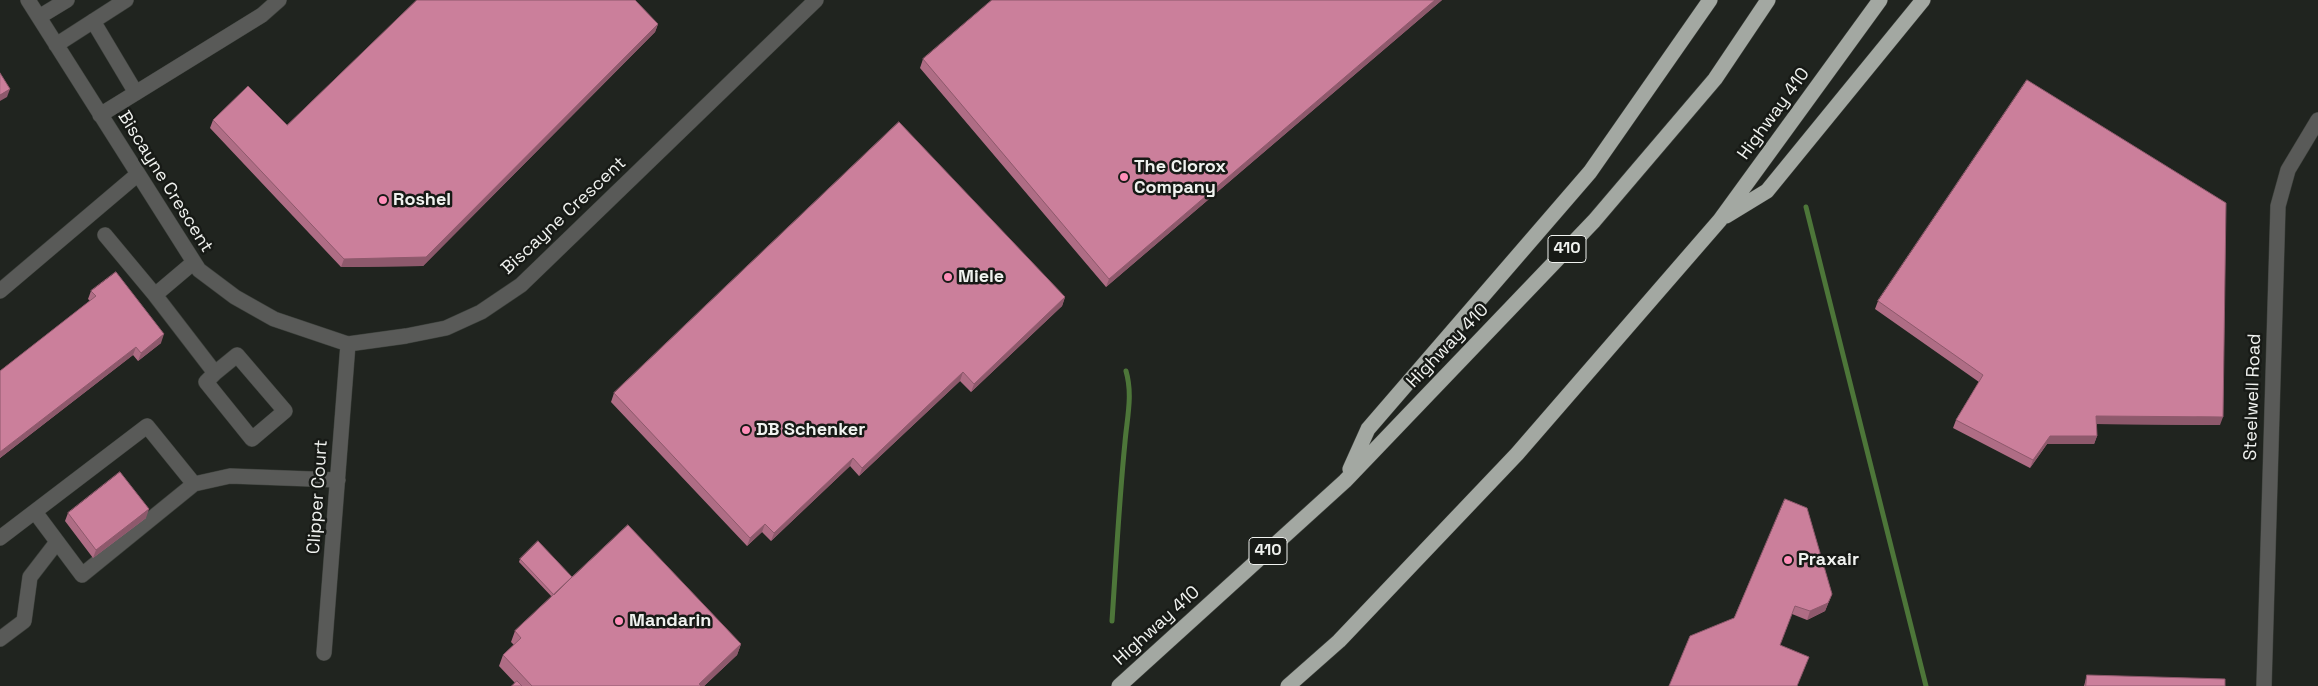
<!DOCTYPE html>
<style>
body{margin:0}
canvas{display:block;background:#20241f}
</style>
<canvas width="2318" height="686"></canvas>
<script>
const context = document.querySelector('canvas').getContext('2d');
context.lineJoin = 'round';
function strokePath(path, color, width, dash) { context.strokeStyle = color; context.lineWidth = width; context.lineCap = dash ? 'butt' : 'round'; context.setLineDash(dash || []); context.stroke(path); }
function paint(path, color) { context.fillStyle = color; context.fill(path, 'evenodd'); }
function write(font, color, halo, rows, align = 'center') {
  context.font = font + ' "Space Grotesk",sans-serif'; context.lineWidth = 5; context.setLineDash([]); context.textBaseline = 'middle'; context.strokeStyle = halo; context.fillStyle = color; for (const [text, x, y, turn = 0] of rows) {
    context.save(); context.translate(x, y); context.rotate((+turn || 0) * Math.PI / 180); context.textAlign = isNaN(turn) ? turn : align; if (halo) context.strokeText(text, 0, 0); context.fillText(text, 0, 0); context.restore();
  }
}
strokePath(new Path2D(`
 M 1806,207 L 1926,686
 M 1112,621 C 1116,562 1119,502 1125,442 C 1127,418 1133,395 1126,371`), '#4d7639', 5);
const minor = new Path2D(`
 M 28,0 L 199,270 L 235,297 L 274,319 L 348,344 L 406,336 L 446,328 L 481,312 L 521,285 L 816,0
 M 39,17 L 67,0
 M 93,21 L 136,93
 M 56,45 L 126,0
 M 100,115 L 262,15 L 279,0
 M 105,235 L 155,295
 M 194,262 L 155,295 L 215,373 L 237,355 L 285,411 L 252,439 L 206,382 L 215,373
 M 0,291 L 138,174
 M 35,512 L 82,575 L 194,484
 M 0,538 L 147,426 L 194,484 L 230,476 L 338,480
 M 0,639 L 24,621 L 30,577 L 57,542
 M 324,653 L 348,344
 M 2264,686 L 2278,206 L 2288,170 L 2318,120`);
const highway = new Path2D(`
 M 1726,216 L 1767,191 L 1923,0
 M 1350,469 L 1368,429 L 1590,172 L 1710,0
 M 1119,686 L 1345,481 L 1594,221 L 1715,79 L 1768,0
 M 1288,686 L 1339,641 L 1517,454 L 1720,220 L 1880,0`);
strokePath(minor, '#3d413c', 16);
strokePath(highway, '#3d413c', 16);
strokePath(minor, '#595a58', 15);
strokePath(highway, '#a3a8a2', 15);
paint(new Path2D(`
 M 1442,0 L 1106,287 L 920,68 L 923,59 Z
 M 658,24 L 655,32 L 423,266 L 341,267 L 210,128 L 213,120 L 287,125 Z
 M 91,291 L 161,343 L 138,361 L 133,355 L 0,458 L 0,371 L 90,301 L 88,299 Z
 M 1065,297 L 1062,306 L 971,392 L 960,381 L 859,476 L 850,466 L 771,541 L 762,532 L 747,546 L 611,402 L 614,393 Z
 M 1878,301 L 2220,425 L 2097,424 L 2097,436 L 2094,444 L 2047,444 L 2030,468 L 1953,428 L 1956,420 L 1979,382 L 1875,309 Z
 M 68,513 L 146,518 L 93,558 L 65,521 Z
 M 520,559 L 572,577 L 741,644 L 737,655 L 704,686 L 512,686 L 515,683 L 499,666 L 503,655 L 514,645 L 511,642 L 515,631 L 552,597 L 519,562 Z
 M 1832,594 L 1825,611 L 1807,620 L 1792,614 L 1690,636 Z
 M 2087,675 L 2225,686 L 2084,686 Z`), '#af6d85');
paint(new Path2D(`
 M 1435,0 L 1442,0 L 1106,287 L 1109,279 Z
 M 658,24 L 655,32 L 423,266 L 341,267 L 344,259 Z
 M 10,89 L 7,97 L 0,101 L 0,95 Z
 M 1065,297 L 1062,306 L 971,392 L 974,384 Z
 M 164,334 L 161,343 L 138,361 L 141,353 Z
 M 136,347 L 133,355 L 0,458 L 0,452 Z
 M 963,372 L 960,381 L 859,476 L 862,468 Z
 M 2096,416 L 2223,417 L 2220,425 L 2093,424 Z
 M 2050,436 L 2097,436 L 2094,444 L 2047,444 L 2030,468 L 2033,460 Z
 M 853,458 L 850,466 L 771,541 L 774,533 Z
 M 149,509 L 146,518 L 93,558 L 96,550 Z
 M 765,524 L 762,532 L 747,546 L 750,538 Z
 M 1832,594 L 1825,611 L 1807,620 L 1810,611 Z
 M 741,644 L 737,655 L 704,686 L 698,686 L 699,684 Z`), '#8e596c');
const building = new Path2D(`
 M 417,0 L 635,0 L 658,24 L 426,257 L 344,259 L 213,120 L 248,86 L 287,125 Z
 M 992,0 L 1435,0 L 1109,279 L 923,59 Z
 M 0,73 L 10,89 L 0,95 Z
 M 2027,80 L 2226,203 L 2223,417 L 2096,416 L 2097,436 L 2050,436 L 2033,460 L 1956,420 L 1983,375 L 1878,301 Z
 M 899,122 L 1065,297 L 974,384 L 963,372 L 862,468 L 853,458 L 774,533 L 765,524 L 750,538 L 614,393 Z
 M 116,272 L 164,334 L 141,353 L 136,347 L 0,452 L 0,371 L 96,296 L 91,291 Z
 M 120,472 L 149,509 L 96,550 L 68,513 Z
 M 1785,499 L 1807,508 L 1832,594 L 1828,603 L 1810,611 L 1795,606 L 1780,645 L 1809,657 L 1797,686 L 1669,686 L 1690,636 L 1734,618 Z
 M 628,525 L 741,644 L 699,684 L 701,686 L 532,686 L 503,655 L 521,638 L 515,631 Z
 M 538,541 L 572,577 L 554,595 L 520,559 Z
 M 2087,675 L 2225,679 L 2225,686 L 2086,686 Z
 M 517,681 L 522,686 L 512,686 Z`);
paint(building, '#cb7f9b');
strokePath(building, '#8e596c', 1);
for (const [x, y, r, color] of [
 [1124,177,5,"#ff8eb9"],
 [383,200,5,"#ff8eb9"],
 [948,277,5,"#ff8eb9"],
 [746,430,5,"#ff8eb9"],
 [1788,560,5,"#ff8eb9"],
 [619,621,5,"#ff8eb9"]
]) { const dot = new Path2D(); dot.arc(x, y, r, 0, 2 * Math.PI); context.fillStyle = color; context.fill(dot); strokePath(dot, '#171a16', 2); }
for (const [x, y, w] of [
 [1567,249,38],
 [1268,551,38]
]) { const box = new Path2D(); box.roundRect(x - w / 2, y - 13.5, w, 27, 4); context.fillStyle = '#171a16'; context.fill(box); strokePath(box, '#f0f2ef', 1); }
write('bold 16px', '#f0f2ef', null, [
 ["410",1567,249],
 ["410",1268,551]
]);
write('18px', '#f0f2ef', '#171a16', [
 ["Highway 410",1774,114,-54],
 ["Biscayne Crescent",165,182,58],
 ["Biscayne Crescent",564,216,-43],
 ["Highway 410",1448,346,-46],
 ["Steelwell Road",2253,397,-88],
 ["Clipper Court",318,497,-86],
 ["Highway 410",1157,626,-42]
]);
write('bold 18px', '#f0f2ef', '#171a16', [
 ["The Clorox",1134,167],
 ["Company",1134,188],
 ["Roshel",393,200],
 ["Miele",958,277],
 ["DB Schenker",756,430],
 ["Praxair",1798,560],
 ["Mandarin",629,621]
], 'left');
</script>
